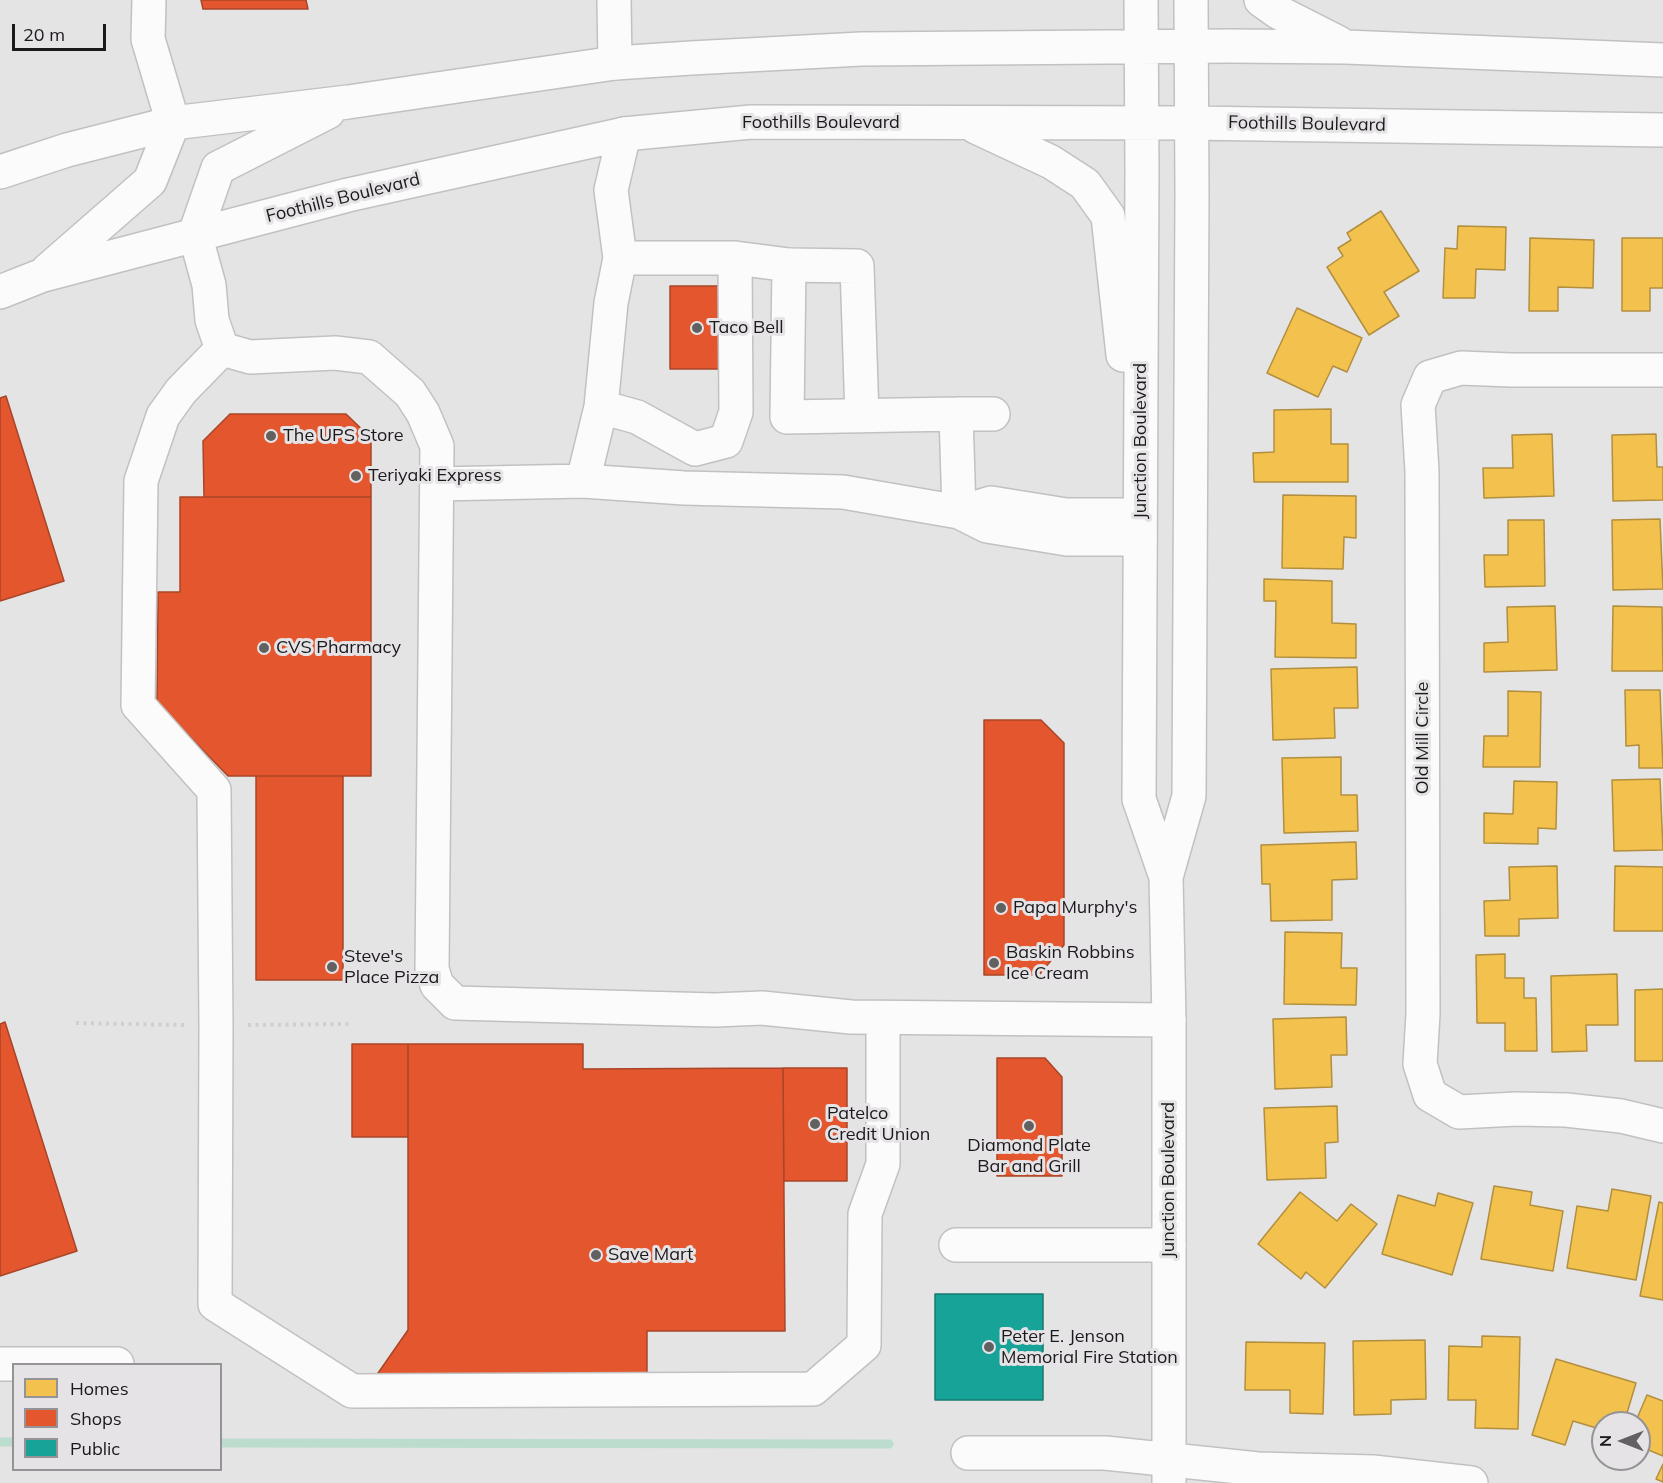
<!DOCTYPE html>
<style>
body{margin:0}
#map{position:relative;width:1663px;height:1483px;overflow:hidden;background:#e5e4e5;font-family:Mulish,sans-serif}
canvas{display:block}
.legend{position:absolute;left:12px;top:1363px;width:210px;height:108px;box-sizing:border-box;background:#e6e3e6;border:2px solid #959395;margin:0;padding:8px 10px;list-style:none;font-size:18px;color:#1b1a1b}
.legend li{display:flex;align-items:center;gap:12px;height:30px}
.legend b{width:30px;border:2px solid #959395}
.north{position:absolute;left:1591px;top:1411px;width:60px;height:60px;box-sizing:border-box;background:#e6e3e6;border:2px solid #959395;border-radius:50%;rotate:270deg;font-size:16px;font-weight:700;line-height:24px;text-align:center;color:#1b1a1b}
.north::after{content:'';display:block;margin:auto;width:21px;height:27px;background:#626162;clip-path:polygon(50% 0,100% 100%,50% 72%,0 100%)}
.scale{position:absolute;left:12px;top:24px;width:94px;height:27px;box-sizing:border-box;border:3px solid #1b1a1b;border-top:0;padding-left:8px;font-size:18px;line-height:21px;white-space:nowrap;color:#1b1a1b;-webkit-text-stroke:4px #e6e3e6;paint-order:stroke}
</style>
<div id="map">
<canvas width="1663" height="1483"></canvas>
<ul class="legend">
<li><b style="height:16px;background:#f2c14e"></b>Homes</li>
<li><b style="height:16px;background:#e4572e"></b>Shops</li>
<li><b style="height:16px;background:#17a398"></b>Public</li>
</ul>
<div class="north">N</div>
<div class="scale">20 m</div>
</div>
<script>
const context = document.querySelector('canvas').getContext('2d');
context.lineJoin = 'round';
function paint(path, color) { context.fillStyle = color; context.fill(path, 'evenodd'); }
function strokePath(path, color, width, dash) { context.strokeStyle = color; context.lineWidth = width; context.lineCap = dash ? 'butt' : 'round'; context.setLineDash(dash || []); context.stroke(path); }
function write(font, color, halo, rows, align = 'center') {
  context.font = font + ' Mulish,sans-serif'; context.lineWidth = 6; context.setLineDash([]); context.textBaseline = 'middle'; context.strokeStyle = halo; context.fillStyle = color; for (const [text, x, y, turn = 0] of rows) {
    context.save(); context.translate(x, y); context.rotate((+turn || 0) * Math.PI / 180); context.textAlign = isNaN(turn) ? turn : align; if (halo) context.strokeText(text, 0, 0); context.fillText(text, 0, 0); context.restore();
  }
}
const homes = new Path2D(`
 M 1381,211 L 1419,271 L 1384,292 L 1399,316 L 1369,335 L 1327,267 L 1343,256 L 1338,248 L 1351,240 L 1347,233 Z
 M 1458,226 L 1506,227 L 1505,270 L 1476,269 L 1475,298 L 1443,298 L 1445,248 L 1457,249 Z
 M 1530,238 L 1594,240 L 1593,288 L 1558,287 L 1558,311 L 1529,311 Z
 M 1622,238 L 1663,238 L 1663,288 L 1650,288 L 1650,311 L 1622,311 Z
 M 1297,308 L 1362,338 L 1347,372 L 1333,366 L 1318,397 L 1267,373 Z
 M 1331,409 L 1331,444 L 1348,444 L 1348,482 L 1254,482 L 1253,453 L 1274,452 L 1274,410 Z
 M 1552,434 L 1554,496 L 1484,498 L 1483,468 L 1513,468 L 1512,435 Z
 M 1656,434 L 1657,467 L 1663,467 L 1663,500 L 1613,501 L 1612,435 Z
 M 1283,495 L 1356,496 L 1356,538 L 1344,537 L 1343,569 L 1282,568 Z
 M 1660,519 L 1663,589 L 1613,590 L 1612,520 Z
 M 1508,520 L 1544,520 L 1545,586 L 1485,587 L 1484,555 L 1508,555 Z
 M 1264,579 L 1332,581 L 1332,623 L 1356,624 L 1356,658 L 1275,657 L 1276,601 L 1264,601 Z
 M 1555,606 L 1557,670 L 1484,672 L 1484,643 L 1508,642 L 1507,607 Z
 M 1613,606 L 1662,607 L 1663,671 L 1612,671 Z
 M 1357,667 L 1358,708 L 1334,708 L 1335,738 L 1273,740 L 1271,669 Z
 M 1625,690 L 1660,690 L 1663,768 L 1639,768 L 1639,745 L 1626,746 Z
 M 1508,691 L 1541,692 L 1540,767 L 1483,767 L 1484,736 L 1508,736 Z
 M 1341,757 L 1341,795 L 1357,795 L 1358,831 L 1284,833 L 1282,758 Z
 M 1660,779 L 1663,850 L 1614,851 L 1612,780 Z
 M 1514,781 L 1557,782 L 1556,829 L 1538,828 L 1538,844 L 1484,843 L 1484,813 L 1513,814 Z
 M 1356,842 L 1357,879 L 1332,880 L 1332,920 L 1271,921 L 1270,884 L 1262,884 L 1261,845 Z
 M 1557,866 L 1558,918 L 1519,919 L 1519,936 L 1485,936 L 1484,901 L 1510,900 L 1509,867 Z
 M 1615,866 L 1663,867 L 1663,931 L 1614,931 Z
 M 1285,932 L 1342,933 L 1341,968 L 1357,968 L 1356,1005 L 1284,1004 Z
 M 1505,954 L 1505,978 L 1524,978 L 1524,998 L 1536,998 L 1537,1051 L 1505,1051 L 1505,1023 L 1477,1023 L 1476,955 Z
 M 1617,974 L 1618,1025 L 1586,1025 L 1587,1051 L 1552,1052 L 1551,976 Z
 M 1663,989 L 1663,1061 L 1635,1061 L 1635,990 Z
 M 1346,1017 L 1347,1055 L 1331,1055 L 1332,1087 L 1275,1089 L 1273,1019 Z
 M 1337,1106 L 1338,1142 L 1325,1143 L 1326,1178 L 1267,1180 L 1264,1108 Z
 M 1494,1186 L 1532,1192 L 1530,1205 L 1563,1211 L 1553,1271 L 1481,1259 Z
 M 1612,1189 L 1651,1196 L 1636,1280 L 1567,1268 L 1577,1206 L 1608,1211 Z
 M 1300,1192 L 1337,1221 L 1351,1204 L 1377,1224 L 1325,1288 L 1306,1272 L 1301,1279 L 1258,1244 Z
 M 1438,1193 L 1473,1203 L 1452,1275 L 1382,1254 L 1398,1195 L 1435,1206 Z
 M 1659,1202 L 1663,1203 L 1663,1300 L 1640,1296 Z
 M 1482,1336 L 1520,1337 L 1518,1429 L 1475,1428 L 1476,1400 L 1448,1400 L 1449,1346 L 1482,1347 Z
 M 1425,1340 L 1426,1399 L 1391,1400 L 1391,1414 L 1354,1415 L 1353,1341 Z
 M 1246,1342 L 1325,1343 L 1323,1414 L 1290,1413 L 1290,1390 L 1245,1390 Z
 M 1556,1359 L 1636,1383 L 1624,1423 L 1603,1423 L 1603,1430 L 1573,1421 L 1565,1445 L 1532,1435 Z
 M 1647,1395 L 1663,1401 L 1663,1456 L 1639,1446 L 1639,1423 L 1635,1423 Z
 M 1663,1464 L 1663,1482 L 1656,1479 Z`);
paint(homes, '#f2c14e');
strokePath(homes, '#b28f3f', 1.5);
const shops = new Path2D(`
 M 201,0 L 306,0 L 308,9 L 203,9 Z
 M 670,286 L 724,286 L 724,369 L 670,369 Z
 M 6,396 L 64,581 L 0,601 L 0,398 Z
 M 230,414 L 346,414 L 371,438 L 371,497 L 204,497 L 203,441 Z
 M 180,497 L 371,497 L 371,776 L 228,776 L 157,703 L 158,592 L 180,592 Z
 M 984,720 L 1041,720 L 1064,743 L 1064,945 L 1039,975 L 984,975 Z
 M 256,776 L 343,776 L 343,980 L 256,980 Z
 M 5,1022 L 77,1251 L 0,1276 L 0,1024 Z
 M 352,1044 L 408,1044 L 408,1137 L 352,1137 Z
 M 408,1044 L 583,1044 L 583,1069 L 783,1068 L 785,1331 L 647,1331 L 647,1376 L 376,1376 L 408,1330 Z
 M 997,1058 L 1045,1058 L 1062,1077 L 1062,1176 L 997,1176 Z
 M 783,1068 L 847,1068 L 847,1181 L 784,1181 Z`);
paint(shops, '#e4572e');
strokePath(shops, '#a84528', 1.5);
const public = new Path2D(`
 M 935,1294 L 1043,1294 L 1043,1400 L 935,1400 Z`);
paint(public, '#17a398');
strokePath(public, '#187a72', 1.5);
strokePath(new Path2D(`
 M 0,1442 L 14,1442
 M 220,1443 L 889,1444`), '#bcdccd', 9);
const minor = new Path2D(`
 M 149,0 L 148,39 L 173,123
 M 614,0 L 615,63
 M 195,234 L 209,285 L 212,320 L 222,349 L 250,357 L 335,353 L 369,357 L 410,393 L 423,413 L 437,446 L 432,969 L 437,985 L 455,1003 L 715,1010 L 762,1008 L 851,1017 L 1169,1020
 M 735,258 L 789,265 L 857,266 L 862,416
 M 789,265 L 787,417 L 956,414
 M 222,349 L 181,391 L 163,416 L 141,481 L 138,705 L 214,790 L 216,1026 L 215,1304 L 352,1391 L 813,1389 L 864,1345 L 865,1214 L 883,1164 L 883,1018
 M 1663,370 L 1511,370 L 1461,368 L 1430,377 L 1418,405 L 1422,471 L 1423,1014 L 1420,1064 L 1430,1095 L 1459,1112 L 1516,1109 L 1566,1110 L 1621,1116 L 1663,1126
 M 601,407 L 637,417 L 695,449 L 726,441 L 736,412 L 735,258 L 620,258
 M 583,481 L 601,407 L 611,303 L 620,258 L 611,190 L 624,134
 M 437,484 L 583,481 L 684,488 L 843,492 L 959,512 L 987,526 L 1067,539 L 1140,539
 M 975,508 L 991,503 L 1066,515 L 1140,515
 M 959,512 L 956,414 L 993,414
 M 956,1245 L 1169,1245
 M 0,1364 L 117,1364
 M 968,1453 L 1105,1453 L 1258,1469 L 1373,1472 L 1471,1483`);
const major = new Path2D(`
 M 1141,0 L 1142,171 L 1139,799 L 1166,877
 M 1261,0 L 1278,12 L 1339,43
 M 976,127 L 1051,162 L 1085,184 L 1108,216 L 1123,355
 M 0,172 L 67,150 L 173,123 L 348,102 L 615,63 L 691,58 L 861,49 L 1230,46 L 1346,47 L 1663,60
 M 195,234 L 218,168 L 328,112
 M 48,270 L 150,181 L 173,123
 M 0,292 L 43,275 L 348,195 L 624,134 L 751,122 L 1192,123 L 1663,130
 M 1169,1483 L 1169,1020 L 1166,877 L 1189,796 L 1192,194 L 1191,0`);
strokePath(minor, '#c2c1c2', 36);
strokePath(major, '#c2c1c2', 36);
strokePath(new Path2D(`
 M 76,1023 L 184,1025
 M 248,1025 L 349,1024`), '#cfcfcf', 4, [3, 4.5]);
strokePath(minor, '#fbfbfb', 33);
strokePath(major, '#fbfbfb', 33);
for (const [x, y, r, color] of [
 [697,328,6,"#626162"],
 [271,436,6,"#626162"],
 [356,476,6,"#626162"],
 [264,648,6,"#626162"],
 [1001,908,6,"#626162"],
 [994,963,6,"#626162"],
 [332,967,6,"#626162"],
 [815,1124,6,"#626162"],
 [1029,1126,6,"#626162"],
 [596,1255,6,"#626162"],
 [989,1347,6,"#626162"]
]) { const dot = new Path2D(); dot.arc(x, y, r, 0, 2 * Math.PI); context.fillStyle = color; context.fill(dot); strokePath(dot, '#e6e3e6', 2); }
write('18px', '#1b1a1b', '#e6e3e6', [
 ["Foothills Boulevard",821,123],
 ["Foothills Boulevard",1307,124,1],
 ["Foothills Boulevard",343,198,-14],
 ["Junction Boulevard",1141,441,-90],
 ["Old Mill Circle",1423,738,-90],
 ["Junction Boulevard",1169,1180,-90]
]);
write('18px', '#1b1a1b', '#e6e3e6', [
 ["Taco Bell",709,328],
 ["The UPS Store",283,436],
 ["Teriyaki Express",368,476],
 ["CVS Pharmacy",276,648],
 ["Papa Murphy's",1013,908],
 ["Baskin Robbins",1006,953],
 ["Ice Cream",1006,974],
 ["Steve's",344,957],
 ["Place Pizza",344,978],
 ["Patelco",827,1114],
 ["Credit Union",827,1135],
 ["Diamond Plate",1029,1146,"center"],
 ["Bar and Grill",1029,1167,"center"],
 ["Save Mart",608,1255],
 ["Peter E. Jenson",1001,1337],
 ["Memorial Fire Station",1001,1358]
], 'left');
</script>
